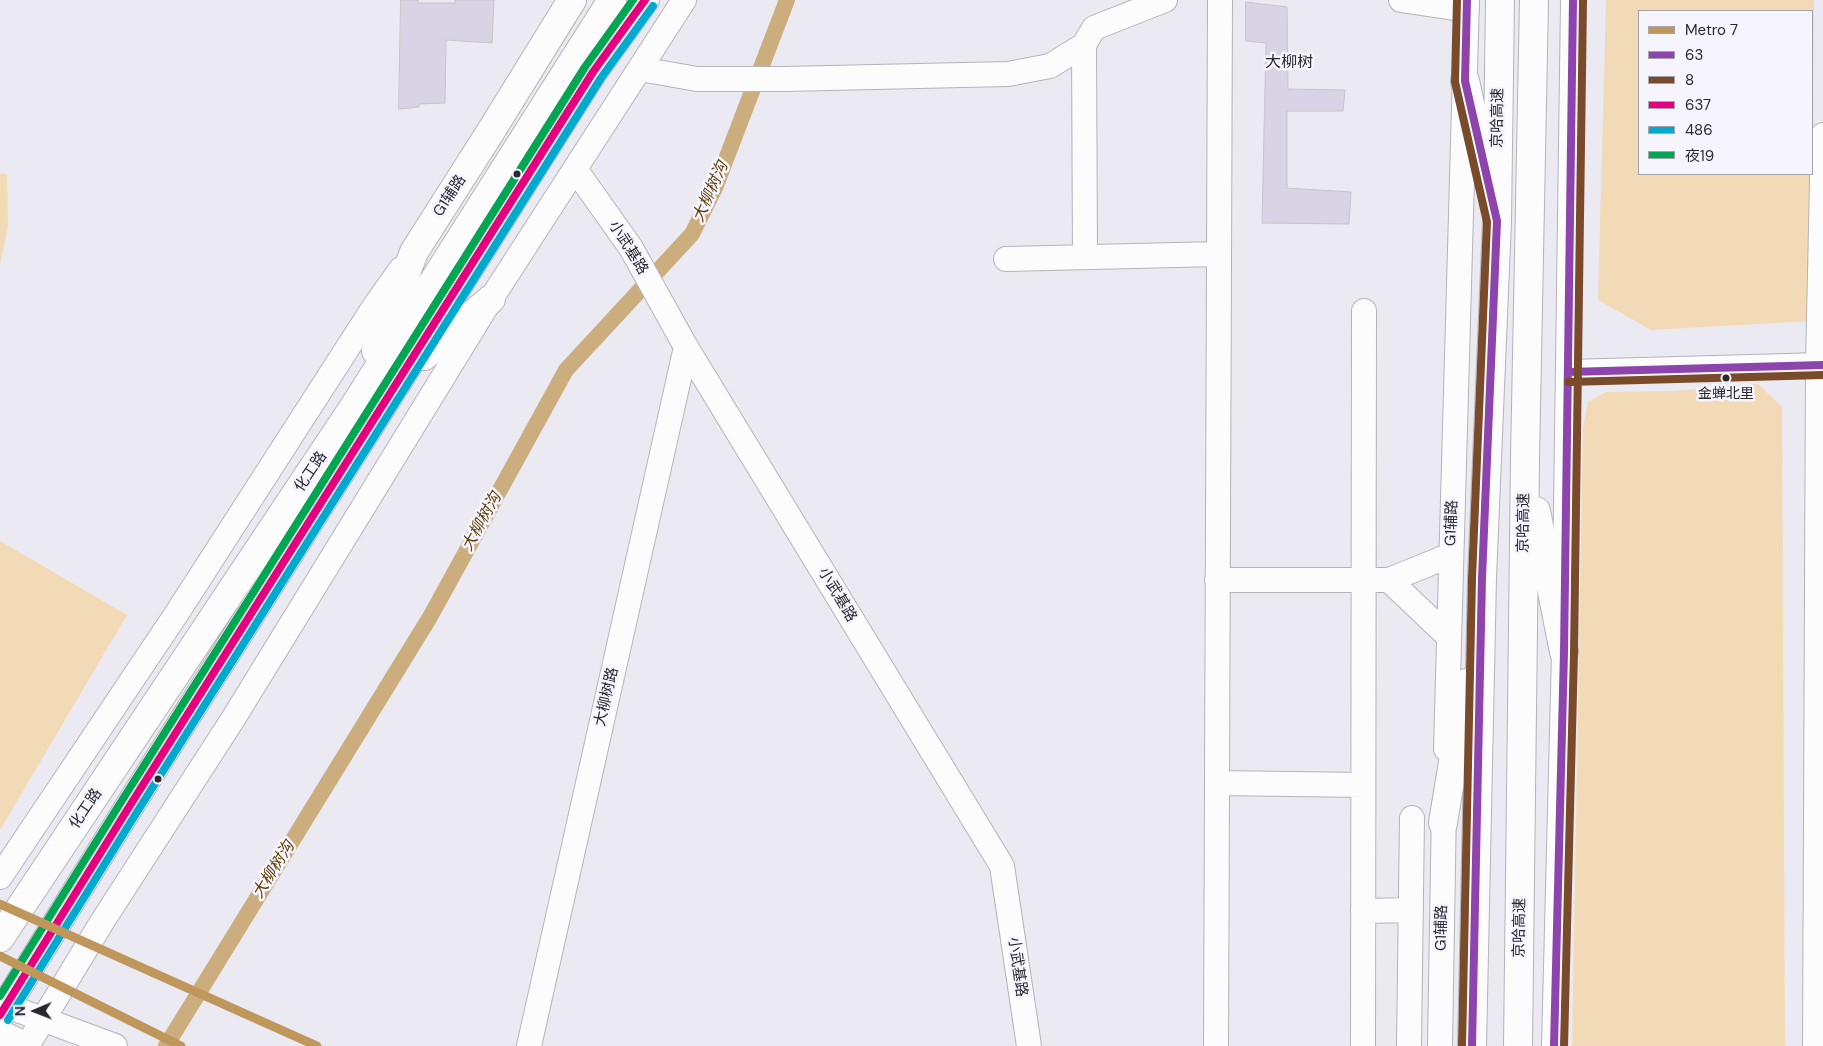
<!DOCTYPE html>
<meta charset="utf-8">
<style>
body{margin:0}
#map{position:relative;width:1823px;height:1046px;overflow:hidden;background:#ebeaf2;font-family:"DM Sans","Noto Sans SC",sans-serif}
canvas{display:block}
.legend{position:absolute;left:1638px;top:10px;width:175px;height:165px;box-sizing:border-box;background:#f6f4fe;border:1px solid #a4a2ab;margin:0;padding:6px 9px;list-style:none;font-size:15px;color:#29282e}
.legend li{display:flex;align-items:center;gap:10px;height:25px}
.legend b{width:25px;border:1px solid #a4a2ab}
.north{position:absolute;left:10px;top:986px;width:50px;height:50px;-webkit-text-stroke:4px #f6f4fe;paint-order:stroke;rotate:269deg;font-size:14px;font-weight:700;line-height:20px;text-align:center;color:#29282e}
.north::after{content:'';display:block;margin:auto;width:18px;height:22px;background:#29282e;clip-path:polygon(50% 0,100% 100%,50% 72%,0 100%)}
</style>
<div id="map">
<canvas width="1823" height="1046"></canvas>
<ul class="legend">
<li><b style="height:6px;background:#bf975b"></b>Metro 7</li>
<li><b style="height:6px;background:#8e44ad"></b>63</li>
<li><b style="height:6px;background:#7a4b2a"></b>8</li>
<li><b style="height:6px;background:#e5007d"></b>637</li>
<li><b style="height:6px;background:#00a9ce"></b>486</li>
<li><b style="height:6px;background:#00a651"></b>夜19</li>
</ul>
<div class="north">N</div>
</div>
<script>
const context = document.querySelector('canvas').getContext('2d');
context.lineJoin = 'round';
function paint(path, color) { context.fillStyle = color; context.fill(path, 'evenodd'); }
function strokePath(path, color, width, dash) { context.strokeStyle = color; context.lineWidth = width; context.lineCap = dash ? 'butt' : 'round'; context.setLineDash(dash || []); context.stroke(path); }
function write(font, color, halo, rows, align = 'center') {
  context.font = font + ' "DM Sans","Noto Sans SC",sans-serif'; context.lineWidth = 5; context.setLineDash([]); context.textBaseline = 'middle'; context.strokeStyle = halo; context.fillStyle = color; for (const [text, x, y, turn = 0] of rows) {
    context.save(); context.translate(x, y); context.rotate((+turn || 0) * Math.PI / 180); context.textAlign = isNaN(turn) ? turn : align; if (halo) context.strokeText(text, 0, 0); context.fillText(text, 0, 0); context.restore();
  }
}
paint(new Path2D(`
 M 1606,0 L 1814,0 L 1812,321 L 1651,330 L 1598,300 ZM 1639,11 L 1812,11 L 1812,174 L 1639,174 Z
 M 0,174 L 7,174 L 8,227 L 0,264 Z
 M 1758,384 L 1782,407 L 1785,1046 L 1572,1046 L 1583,427 L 1588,402 L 1606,392 L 1672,391 Z
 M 0,541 L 127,615 L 0,830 Z`), '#f2dab7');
strokePath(new Path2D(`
 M 166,1046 L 430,617 L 566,370 L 692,234 L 715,188 L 787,0`), '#ccae7e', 16);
const building = new Path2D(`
 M 401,0 L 418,0 L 418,3 L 455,3 L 455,0 L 494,0 L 492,43 L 446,40 L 445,103 L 419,104 L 419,107 L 399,109 Z
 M 1246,2 L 1287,7 L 1288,89 L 1345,90 L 1343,111 L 1287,111 L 1287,188 L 1351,192 L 1349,224 L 1262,223 L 1266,43 L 1246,41 Z`);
paint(building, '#d8d4e6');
strokePath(building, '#c5c4ca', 1);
const minor = new Path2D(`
 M 1401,0 L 1467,10
 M 1084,45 L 1085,257
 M 640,69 L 697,79 L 785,79 L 1008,74 L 1050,66 L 1084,45 L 1094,28 L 1165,0
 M 575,169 L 631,248 L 686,347 L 1002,866 L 1029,1046
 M 1006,259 L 1219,254
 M 1568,372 L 1823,365
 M 1217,580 L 1389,580 L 1451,555
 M 1389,580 L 1449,637
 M 1446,749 L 1467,0
 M 1218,783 L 1363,785
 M 0,877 L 177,613 L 374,307 L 401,269
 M 1363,911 L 1411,910
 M 7,1006 L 115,1046
 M 27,1046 L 102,922 L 233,719 L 491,299 L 684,0
 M 529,1046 L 686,347
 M 1216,1046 L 1220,0
 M 1363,1046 L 1364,311
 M 1409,1046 L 1412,818
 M 1440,1046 L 1444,805
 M 1554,1046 L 1564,652 L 1573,0
 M 1815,1046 L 1818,365 L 1823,135`);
const major = new Path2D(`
 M 376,351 L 414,252 L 491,131 L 572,0
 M 424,356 L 491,299
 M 0,938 L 355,405 L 612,0
 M 0,1015 L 129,807 L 593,72 L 645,0
 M 0,1034 L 25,1046`);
const highway = new Path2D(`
 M 1465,81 L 1486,176
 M 1536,511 L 1564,652
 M 1443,823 L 1466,683
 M 1472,1046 L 1482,578 L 1497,221 L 1500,0
 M 1518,1046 L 1525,458 L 1534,0`);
strokePath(minor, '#b4b3b9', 26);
strokePath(major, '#b4b3b9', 30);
strokePath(highway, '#b4b3b9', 30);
strokePath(minor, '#fcfcfd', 24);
strokePath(major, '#fcfcfd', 28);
strokePath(highway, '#fcfcfd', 28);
strokePath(new Path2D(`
 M 1467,0 L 1465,81 L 1497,221 L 1482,578 L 1472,1046
 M 1568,372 L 1823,365
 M 1554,1046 L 1564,652 L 1573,0`), '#8e44ad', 8);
strokePath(new Path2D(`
 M 1457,0 L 1455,82 L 1487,222 L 1472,578 L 1462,1046
 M 1568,382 L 1823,375
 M 1564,1046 L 1574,652 L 1583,0`), '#7a4b2a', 8);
strokePath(new Path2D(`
 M 0,1015 L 129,807 L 593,72 L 645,0`), '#e5007d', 8);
strokePath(new Path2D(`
 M 8,1020 L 137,812 L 601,78 L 653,6`), '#00a9ce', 8);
strokePath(new Path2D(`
 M 0,996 L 121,802 L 585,67 L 633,0`), '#00a651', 8);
strokePath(new Path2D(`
 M 0,904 L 317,1046
 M 0,956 L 181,1046`), '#bf975b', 9);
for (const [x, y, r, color] of [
 [517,174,4.5,"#29282e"],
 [1726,378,4.5,"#29282e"],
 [158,779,4.5,"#29282e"]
]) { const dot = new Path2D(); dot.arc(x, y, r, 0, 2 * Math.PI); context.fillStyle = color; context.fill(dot); strokePath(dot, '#f6f4fe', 2); }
write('14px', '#29282e', '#f6f4fe', [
 ["金蝉北里",1726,394]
]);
write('15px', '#29282e', '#f6f4fe', [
 ["京哈高速",1498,118,-89],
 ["G1辅路",450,196,-57],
 ["小武基路",628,248,58],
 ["化工路",311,472,-56],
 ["G1辅路",1452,523,-88],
 ["京哈高速",1524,523,-89],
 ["小武基路",837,595,59],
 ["大柳树路",607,697,-77],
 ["化工路",86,809,-56],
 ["G1辅路",1442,928,-89],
 ["京哈高速",1520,928,-89],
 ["小武基路",1017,967,82]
]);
write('16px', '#29282e', '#f6f4fe', [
 ["大柳树",1289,63]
]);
write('italic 16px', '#5e4104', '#f6f4fe', [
 ["大柳树沟",711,192,-66],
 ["大柳树沟",482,522,-61],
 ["大柳树沟",274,870,-58]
]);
</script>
